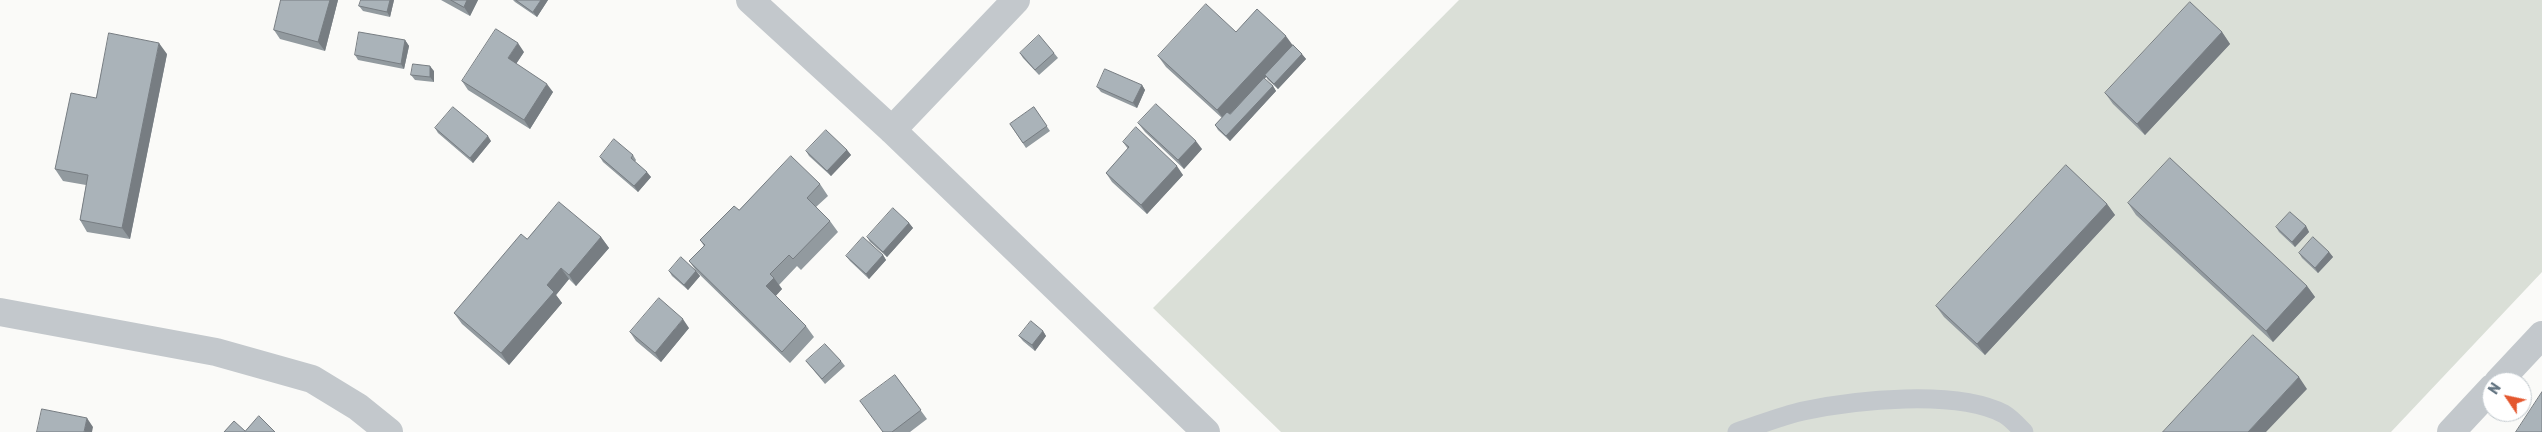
<!DOCTYPE html>
<style>
body{margin:0}
#map{position:relative;width:2542px;height:432px;overflow:hidden;background:#fafaf8;font-family:Rubik,sans-serif}
canvas{display:block}
.north{position:absolute;left:2482px;top:372px;width:50px;height:50px;box-sizing:border-box;background:#fff;border:1px solid #c1c8cd;border-radius:50%;rotate:304deg;font-size:14px;font-weight:700;line-height:20px;text-align:center;color:#657683}
.north::after{content:'';display:block;margin:auto;width:18px;height:22px;background:#e4572e;clip-path:polygon(50% 0,100% 100%,50% 72%,0 100%)}
</style>
<div id="map">
<canvas width="2542" height="432"></canvas>
<div class="north">N</div>
</div>
<script>
const context = document.querySelector('canvas').getContext('2d');
context.lineJoin = 'round';
function paint(path, color) { context.fillStyle = color; context.fill(path, 'evenodd'); }
function strokePath(path, color, width, dash) { context.strokeStyle = color; context.lineWidth = width; context.lineCap = dash ? 'butt' : 'round'; context.setLineDash(dash || []); context.stroke(path); }
paint(new Path2D(`
 M 1459,0 L 2542,0 L 2542,272 L 2391,432 L 1281,432 L 1153,308 Z`), '#dadfd7');
strokePath(new Path2D(`
 M 1737,432 C 1759,425 1781,416 1803,411 C 1855,400 1956,389 2004,414 C 2011,418 2018,426 2024,432`), '#c3c8cc', 19);
strokePath(new Path2D(`
 M 750,0 L 892,130 L 1206,432
 M 892,130 L 1016,0
 M 0,312 L 216,352 L 312,379 L 358,407 L 389,432
 M 2498,382 L 2542,335
 M 2451,432 L 2492,388`), '#c3c8cc', 28);
paint(new Path2D(`
 M 281,0 L 338,0 L 325,51 L 280,39 L 274,30 Z
 M 394,0 L 390,17 L 363,11 L 359,6 Z
 M 441,0 L 478,0 L 470,16 Z
 M 513,0 L 548,0 L 537,17 L 515,2 Z
 M 1236,32 L 1293,45 L 1306,59 L 1278,89 L 1268,80 L 1266,77 L 1264,79 L 1273,86 L 1276,91 L 1230,141 L 1218,130 L 1215,125 L 1222,118 L 1166,67 L 1158,56 Z
 M 2222,32 L 2230,44 L 2145,135 L 2113,104 L 2105,93 Z
 M 405,40 L 409,46 L 404,69 L 358,60 L 355,55 Z
 M 524,52 L 516,64 L 553,92 L 530,129 L 468,90 L 462,81 Z
 M 1020,53 L 1054,53 L 1058,58 L 1039,75 L 1023,58 Z
 M 167,54 L 130,239 L 87,232 L 80,220 L 86,185 L 63,181 L 55,169 L 96,98 Z
 M 434,71 L 434,82 L 415,80 L 411,75 Z
 M 1142,85 L 1145,90 L 1137,108 L 1101,92 L 1097,87 Z
 M 1034,107 L 1050,131 L 1026,148 L 1010,124 Z
 M 1138,123 L 1202,149 L 1184,169 L 1145,132 Z
 M 435,128 L 491,141 L 473,163 L 438,133 Z
 M 1123,142 L 1183,175 L 1147,214 L 1112,182 L 1106,173 L 1128,149 Z
 M 847,150 L 851,155 L 831,176 L 809,156 L 806,151 Z
 M 633,155 L 636,160 L 635,162 L 651,177 L 638,192 L 603,162 L 600,157 Z
 M 820,184 L 828,196 L 816,207 L 830,221 L 838,232 L 801,270 L 797,266 L 779,285 L 782,289 L 775,296 L 806,326 L 814,337 L 790,363 L 697,272 L 689,261 L 704,246 L 700,240 L 739,210 Z
 M 2128,203 L 2307,286 L 2315,297 L 2273,342 L 2136,215 Z
 M 2107,204 L 2115,215 L 1985,355 L 1944,317 L 1936,306 Z
 M 909,223 L 913,228 L 887,257 L 870,242 L 867,237 Z
 M 2306,226 L 2309,232 L 2295,247 L 2279,232 L 2276,227 Z
 M 601,237 L 609,248 L 576,286 L 569,279 L 556,295 L 562,303 L 509,365 L 462,324 L 454,313 L 527,239 Z
 M 2329,252 L 2333,257 L 2318,273 L 2302,258 L 2299,253 Z
 M 883,255 L 886,260 L 869,279 L 850,261 L 846,256 Z
 M 669,271 L 696,271 L 700,276 L 688,290 L 672,276 Z
 M 689,328 L 661,362 L 636,341 L 630,332 Z
 M 1043,331 L 1046,336 L 1035,351 L 1023,341 L 1019,336 Z
 M 806,361 L 841,361 L 845,366 L 825,384 Z
 M 895,375 L 927,419 L 910,432 L 882,432 Z`), '#929a9f');
paint(new Path2D(`
 M 330,0 L 338,0 L 325,51 L 318,42 Z
 M 390,0 L 394,0 L 390,17 L 387,12 Z
 M 467,0 L 478,0 L 470,16 L 464,7 Z
 M 541,0 L 548,0 L 537,17 L 533,12 Z
 M 2222,32 L 2230,44 L 2145,135 L 2137,124 Z
 M 1286,36 L 1294,47 L 1225,121 L 1217,110 Z
 M 405,40 L 409,46 L 404,69 L 401,64 Z
 M 159,43 L 167,54 L 130,239 L 122,228 Z
 M 518,43 L 524,52 L 514,67 L 508,58 Z
 M 1302,54 L 1306,59 L 1278,89 L 1274,84 Z
 M 430,66 L 434,71 L 434,82 L 430,77 Z
 M 547,84 L 553,92 L 530,129 L 524,120 Z
 M 1142,85 L 1145,90 L 1137,108 L 1133,103 Z
 M 1273,86 L 1276,91 L 1230,141 L 1226,136 Z
 M 488,136 L 491,141 L 473,163 L 470,158 Z
 M 1196,141 L 1202,149 L 1184,169 L 1178,160 Z
 M 847,150 L 851,155 L 831,176 L 827,171 Z
 M 1177,166 L 1183,175 L 1147,214 L 1141,205 Z
 M 647,172 L 651,177 L 638,192 L 634,186 Z
 M 2107,204 L 2115,215 L 1985,355 L 1977,344 Z
 M 909,223 L 913,228 L 887,257 L 883,252 Z
 M 2306,226 L 2309,232 L 2295,247 L 2292,242 Z
 M 601,237 L 609,248 L 576,286 L 569,275 Z
 M 2329,252 L 2333,257 L 2318,273 L 2315,268 Z
 M 883,255 L 886,260 L 869,279 L 866,274 Z
 M 561,268 L 569,279 L 556,295 L 562,303 L 509,365 L 501,353 L 547,285 Z
 M 696,271 L 700,276 L 688,290 L 684,285 Z
 M 774,278 L 782,289 L 774,298 L 766,286 Z
 M 2307,286 L 2315,297 L 2273,342 L 2266,331 Z
 M 683,319 L 689,328 L 661,362 L 655,353 Z
 M 1043,331 L 1046,336 L 1035,351 L 1032,345 Z
 M 2299,377 L 2307,389 L 2266,432 L 2248,432 Z
 M 87,418 L 93,427 L 92,432 L 84,432 Z`), '#777d82');
const building = new Path2D(`
 M 281,0 L 330,0 L 318,42 L 274,30 Z
 M 361,0 L 390,0 L 387,12 L 359,6 Z
 M 451,0 L 467,0 L 464,7 Z
 M 516,0 L 541,0 L 533,12 Z
 M 2190,2 L 2222,32 L 2137,124 L 2105,93 Z
 M 1206,4 L 1236,32 L 1257,9 L 1286,36 L 1217,110 L 1158,56 Z
 M 496,29 L 518,43 L 508,58 L 547,84 L 524,120 L 462,81 Z
 M 359,32 L 405,40 L 401,64 L 355,55 Z
 M 109,33 L 159,43 L 122,228 L 80,220 L 88,175 L 55,169 L 71,93 L 96,98 Z
 M 1039,35 L 1054,53 L 1035,70 L 1020,53 Z
 M 1293,45 L 1302,54 L 1274,84 L 1265,75 Z
 M 413,64 L 430,66 L 430,77 L 411,75 Z
 M 1105,69 L 1142,85 L 1133,103 L 1097,87 Z
 M 1264,78 L 1273,86 L 1226,136 L 1215,125 L 1227,112 L 1230,114 Z
 M 1156,104 L 1196,141 L 1178,160 L 1138,123 Z
 M 453,107 L 488,136 L 470,158 L 435,128 Z
 M 1034,107 L 1047,126 L 1023,143 L 1010,124 Z
 M 1136,127 L 1177,166 L 1141,205 L 1106,173 L 1129,147 L 1123,142 Z
 M 826,130 L 847,150 L 827,171 L 806,151 Z
 M 614,139 L 633,155 L 631,158 L 647,172 L 634,186 L 600,157 Z
 M 791,156 L 820,184 L 807,198 L 830,221 L 793,259 L 789,255 L 770,274 L 774,278 L 766,286 L 806,326 L 782,352 L 689,261 L 705,245 L 700,240 L 734,206 L 739,210 Z
 M 2170,158 L 2307,286 L 2266,331 L 2128,203 Z
 M 2066,165 L 2107,204 L 1977,344 L 1936,306 Z
 M 559,202 L 601,237 L 569,275 L 561,268 L 547,285 L 554,292 L 501,353 L 454,313 L 521,234 L 527,239 Z
 M 893,208 L 909,223 L 883,252 L 867,237 Z
 M 2290,212 L 2306,226 L 2292,242 L 2276,227 Z
 M 863,237 L 883,255 L 866,274 L 846,256 Z
 M 2313,237 L 2329,252 L 2315,268 L 2299,253 Z
 M 681,257 L 696,271 L 684,285 L 669,271 Z
 M 659,298 L 683,319 L 655,353 L 630,332 Z
 M 1031,321 L 1043,331 L 1032,345 L 1019,336 Z
 M 2253,335 L 2299,377 L 2248,432 L 2163,432 Z
 M 825,344 L 841,361 L 822,379 L 806,361 Z
 M 895,375 L 921,410 L 892,432 L 883,432 L 860,401 Z
 M 2542,392 L 2542,432 L 2516,432 Z
 M 42,409 L 87,418 L 84,432 L 37,432 Z
 M 259,416 L 275,432 L 224,432 L 234,421 L 245,431 Z`);
paint(building, '#aab3b9');
strokePath(building, '#777d82', 1);
</script>
